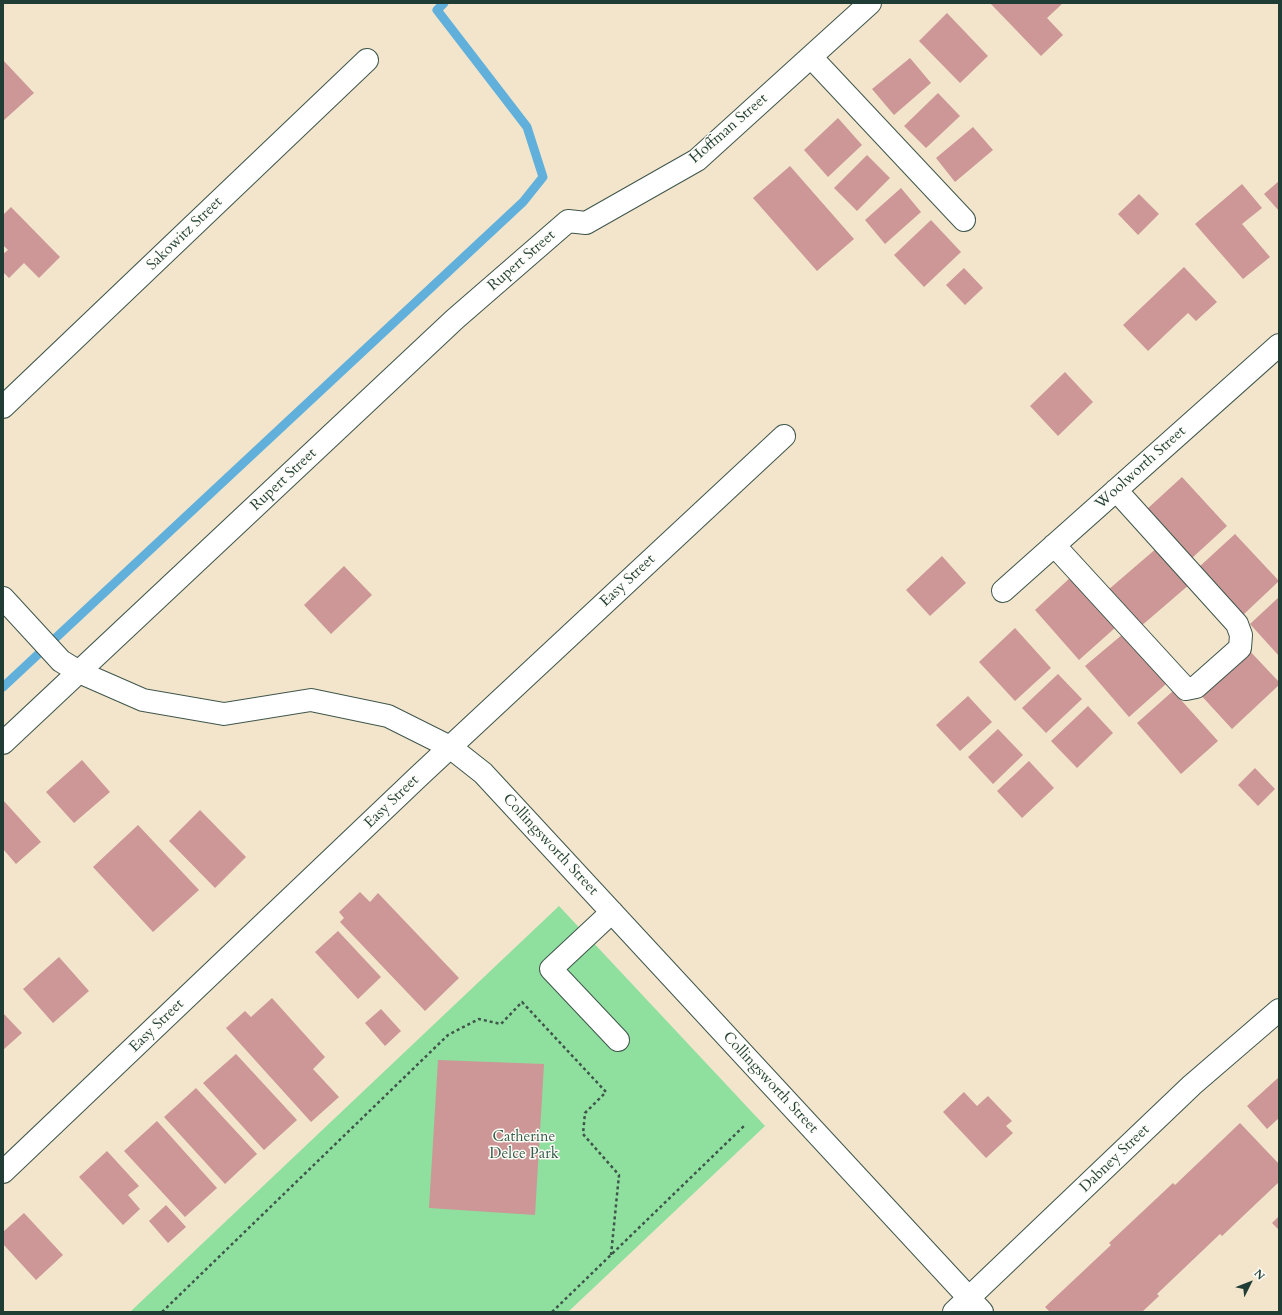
<!DOCTYPE html>
<style>
body{margin:0}
#map{position:relative;width:1282px;height:1315px;overflow:hidden;background:#f2e5cb;font-family:Cardo,serif}
canvas{display:block}
.frame{position:absolute;inset:0;border:4px solid #1f3d34;pointer-events:none}
.north{position:absolute;left:1230px;top:1263px;width:40px;height:40px;-webkit-text-stroke:3px #fdfcf7;paint-order:stroke;rotate:48deg;font-size:11px;font-weight:700;line-height:16px;text-align:center;color:#1f3d34}
.north::after{content:'';display:block;margin:auto;width:14px;height:18px;background:#1f3d34;clip-path:polygon(50% 0,100% 100%,50% 72%,0 100%)}
</style>
<div id="map">
<canvas width="1282" height="1315"></canvas>
<div class="frame"></div>
<div class="north">N</div>
</div>
<script>
const context = document.querySelector('canvas').getContext('2d');
context.lineJoin = 'round';
function paint(path, color) { context.fillStyle = color; context.fill(path, 'evenodd'); }
function strokePath(path, color, width, dash) { context.strokeStyle = color; context.lineWidth = width; context.lineCap = dash ? 'butt' : 'round'; context.setLineDash(dash || []); context.stroke(path); }
function write(font, color, halo, rows, align = 'center') {
  context.font = font + ' Cardo,serif'; context.lineWidth = 3; context.setLineDash([]); context.textBaseline = 'middle'; context.strokeStyle = halo; context.fillStyle = color; for (const [text, x, y, turn = 0] of rows) {
    context.save(); context.translate(x, y); context.rotate((+turn || 0) * Math.PI / 180); context.textAlign = isNaN(turn) ? turn : align; if (halo) context.strokeText(text, 0, 0); context.fillText(text, 0, 0); context.restore();
  }
}
paint(new Path2D(`
 M 559,906 L 765,1126 L 568,1312 L 130,1312 Z`), '#8fdf9f');
strokePath(new Path2D(`
 M 3,687 L 523,202 L 543,177 L 527,127 L 437,10 L 444,3`), '#61b0db', 9);
paint(new Path2D(`
 M 990,3 L 1063,3 L 1047,18 L 1063,35 L 1041,56 Z
 M 947,13 L 988,56 L 960,83 L 919,41 Z
 M 910,58 L 931,83 L 894,115 L 872,89 Z
 M 3,60 L 34,93 L 3,121 Z
 M 938,93 L 960,116 L 926,148 L 904,126 Z
 M 838,118 L 862,145 L 828,177 L 804,150 Z
 M 973,127 L 993,150 L 955,182 L 936,158 Z
 M 867,155 L 890,178 L 857,211 L 834,188 Z
 M 790,166 L 854,239 L 817,271 L 753,198 Z
 M 1279,181 L 1279,211 L 1264,194 Z
 M 1242,184 L 1262,208 L 1242,224 L 1270,257 L 1243,279 L 1195,224 Z
 M 901,188 L 921,212 L 885,244 L 865,220 Z
 M 1139,194 L 1159,214 L 1138,235 L 1118,214 Z
 M 11,207 L 60,257 L 39,278 L 24,263 L 9,278 L 3,272 L 3,254 L 8,250 L 3,245 L 3,215 Z
 M 931,220 L 961,252 L 924,287 L 894,255 Z
 M 1184,267 L 1217,302 L 1196,321 L 1188,313 L 1148,351 L 1123,325 Z
 M 964,268 L 983,288 L 965,305 L 946,285 Z
 M 1065,372 L 1093,402 L 1058,436 L 1030,406 Z
 M 1182,477 L 1227,526 L 1191,559 L 1146,510 Z
 M 1235,534 L 1279,581 L 1243,615 L 1199,567 Z
 M 1158,547 L 1190,584 L 1140,627 L 1108,590 Z
 M 942,556 L 966,583 L 930,616 L 906,590 Z
 M 344,566 L 372,595 L 331,634 L 304,605 Z
 M 1071,577 L 1116,627 L 1079,660 L 1035,610 Z
 M 1279,597 L 1279,656 L 1250,624 Z
 M 1015,628 L 1051,668 L 1015,701 L 979,662 Z
 M 1123,634 L 1166,684 L 1129,717 L 1085,666 Z
 M 1246,647 L 1279,682 L 1279,685 L 1232,729 L 1198,692 Z
 M 1058,674 L 1082,699 L 1046,733 L 1022,708 Z
 M 1173,691 L 1218,741 L 1181,774 L 1137,723 Z
 M 968,696 L 992,722 L 960,751 L 936,725 Z
 M 1088,706 L 1113,733 L 1077,768 L 1051,741 Z
 M 998,729 L 1023,755 L 993,784 L 968,757 Z
 M 82,760 L 110,792 L 74,823 L 46,792 Z
 M 1029,761 L 1054,788 L 1022,818 L 997,791 Z
 M 1255,768 L 1275,789 L 1258,806 L 1238,785 Z
 M 3,800 L 41,842 L 16,864 L 3,849 Z
 M 200,810 L 246,857 L 215,888 L 169,841 Z
 M 138,825 L 199,890 L 153,932 L 93,867 Z
 M 360,892 L 370,902 L 378,893 L 459,978 L 425,1011 L 340,922 L 344,918 L 339,912 Z
 M 338,931 L 381,977 L 358,999 L 315,952 Z
 M 59,957 L 89,991 L 53,1023 L 23,989 Z
 M 272,998 L 325,1057 L 313,1069 L 339,1097 L 311,1122 L 226,1028 L 245,1011 L 251,1017 Z
 M 381,1009 L 401,1031 L 385,1046 L 365,1023 Z
 M 3,1013 L 22,1033 L 3,1050 Z
 M 236,1054 L 297,1120 L 264,1150 L 203,1083 Z
 M 438,1060 L 544,1064 L 535,1215 L 429,1208 Z
 M 1279,1077 L 1279,1118 L 1267,1129 L 1247,1106 Z
 M 196,1088 L 257,1154 L 225,1184 L 164,1117 Z
 M 964,1092 L 977,1106 L 988,1096 L 1012,1121 L 1006,1126 L 1013,1133 L 986,1158 L 943,1112 Z
 M 157,1121 L 217,1188 L 185,1217 L 124,1151 Z
 M 1240,1123 L 1279,1164 L 1279,1182 L 1222,1236 L 1220,1234 L 1157,1294 L 1159,1296 L 1142,1312 L 1050,1312 L 1045,1307 L 1111,1245 L 1109,1243 L 1173,1183 L 1175,1185 Z
 M 107,1151 L 139,1186 L 128,1195 L 140,1209 L 123,1225 L 79,1177 Z
 M 166,1205 L 186,1227 L 168,1243 L 149,1221 Z
 M 24,1213 L 63,1255 L 36,1280 L 3,1244 L 3,1232 Z
 M 1279,1216 L 1279,1230 L 1272,1223 Z`), '#cc9796');
const minor = new Path2D(`
 M 811,57 L 964,220
 M 3,407 L 367,60
 M 1054,545 L 1186,689 L 1196,687 L 1240,648 L 1241,635 L 1237,624 L 1116,490
 M 1003,591 L 1279,345
 M 3,598 L 61,661 L 79,672 L 143,700 L 224,714 L 311,700 L 388,716 L 450,747 L 483,773 L 982,1312
 M 3,743 L 455,319 L 568,221 L 586,223 L 697,160 L 870,3
 M 612,912 L 551,969 L 618,1040
 M 3,1172 L 419,776 L 784,436
 M 954,1312 L 1192,1085 L 1279,1010`);
strokePath(minor, '#3f564b', 24);
strokePath(new Path2D(`
 M 162,1312 L 448,1035 L 479,1019 L 501,1024 L 522,1002 L 606,1092 L 585,1113 L 583,1134 L 619,1175 L 611,1255
 M 552,1312 L 745,1125`), '#3f564b', 2.5, [3, 3]);
strokePath(minor, '#fff', 22);
write('15px', '#1f3d34', '#fdfcf7', [
 ["Hoffman Street",729,129,-41],
 ["Sakowitz Street",185,234,-44],
 ["Rupert Street",522,261,-41],
 ["Woolworth Street",1141,468,-42],
 ["Rupert Street",284,480,-43],
 ["Easy Street",628,581,-43],
 ["Easy Street",392,802,-44],
 ["Collingsworth Street",550,845,47],
 ["Easy Street",157,1026,-44],
 ["Collingsworth Street",770,1083,47],
 ["Dabney Street",1115,1159,-44]
]);
write('15px', '#355d49', '#fdfcf7', [
 ["Catherine",524,1138],
 ["Delce Park",524,1155]
]);
</script>
